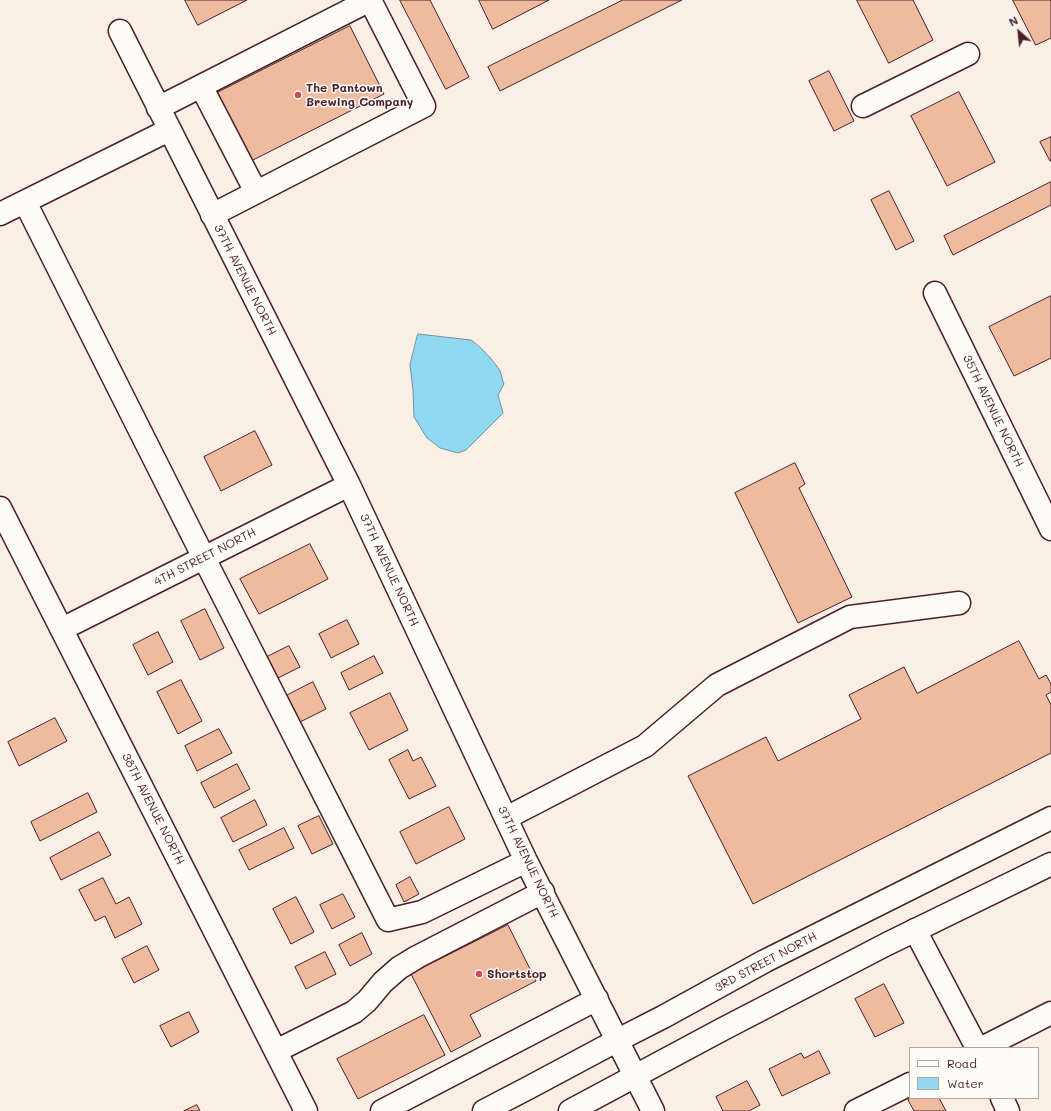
<!DOCTYPE html>
<style>
body{margin:0}
#map{position:relative;width:1051px;height:1111px;overflow:hidden;background:#faefe5;font-family:Mali,sans-serif}
canvas{display:block}
.legend{position:absolute;left:909px;top:1047px;width:130px;height:52px;box-sizing:border-box;background:#fdfcf7;border:1px solid #b5a4a5;margin:0;padding:5px 7px;list-style:none;font-size:12px;color:#4a1f2b}
.legend li{display:flex;align-items:center;gap:8px;height:20px}
.legend b{width:20px;border:1px solid #b5a4a5}
.north{position:absolute;left:999px;top:12px;width:40px;height:40px;-webkit-text-stroke:3px #fdfcf7;paint-order:stroke;rotate:333deg;font-size:11px;font-weight:700;line-height:16px;text-align:center;color:#4a1f2b}
.north::after{content:'';display:block;margin:auto;width:14px;height:18px;background:#4a1f2b;clip-path:polygon(50% 0,100% 100%,50% 72%,0 100%)}
</style>
<div id="map">
<canvas width="1051" height="1111"></canvas>
<ul class="legend">
<li><b style="height:5px;background:#fdfcf7"></b>Road</li>
<li><b style="height:11px;background:#8fdaf0"></b>Water</li>
</ul>
<div class="north">N</div>
</div>
<script>
const context = document.querySelector('canvas').getContext('2d');
context.lineJoin = 'round';
function paint(path, color) { context.fillStyle = color; context.fill(path, 'evenodd'); }
function strokePath(path, color, width, dash) { context.strokeStyle = color; context.lineWidth = width; context.lineCap = dash ? 'butt' : 'round'; context.setLineDash(dash || []); context.stroke(path); }
function write(font, color, halo, rows, align = 'center') {
  context.font = font + ' Mali,sans-serif'; context.lineWidth = 3; context.setLineDash([]); context.textBaseline = 'middle'; context.strokeStyle = halo; context.fillStyle = color; for (const [text, x, y, turn = 0] of rows) {
    context.save(); context.translate(x, y); context.rotate((+turn || 0) * Math.PI / 180); context.textAlign = isNaN(turn) ? turn : align; if (halo) context.strokeText(text, 0, 0); context.fillText(text, 0, 0); context.restore();
  }
}
const water = new Path2D(`
 M 418,334 L 471,340 C 480,346 495,362 500,371 C 502,375 502,380 504,384 L 498,395 L 503,413 L 466,450 L 458,453 L 440,448 L 427,438 L 414,417 L 413,390 L 410,365 Z`);
paint(water, '#8fdaf0');
strokePath(water, '#738fa1', 1);
const building = new Path2D(`
 M 185,0 L 247,0 L 198,25 Z
 M 400,0 L 430,0 L 469,77 L 446,89 Z
 M 479,0 L 549,0 L 493,29 Z
 M 623,0 L 682,0 L 500,91 L 488,67 Z
 M 857,0 L 913,0 L 933,40 L 889,63 Z
 M 1013,0 L 1051,0 L 1051,38 L 1036,45 Z
 M 350,26 L 384,94 L 247,163 L 213,95 Z
 M 829,71 L 854,121 L 834,131 L 809,81 Z
 M 959,92 L 995,162 L 947,186 L 911,116 Z
 M 1051,137 L 1051,161 L 1050,161 L 1040,142 Z
 M 1051,182 L 1051,205 L 953,255 L 944,236 Z
 M 889,191 L 914,241 L 896,250 L 871,200 Z
 M 1051,296 L 1051,358 L 1014,376 L 989,327 Z
 M 255,431 L 272,465 L 221,491 L 204,457 Z
 M 795,463 L 805,484 L 799,488 L 852,597 L 798,623 L 735,493 Z
 M 310,544 L 328,579 L 259,614 L 240,579 Z
 M 205,609 L 224,648 L 200,660 L 181,621 Z
 M 347,620 L 359,644 L 331,658 L 319,634 Z
 M 158,632 L 173,662 L 148,675 L 133,645 Z
 M 1019,641 L 1039,679 L 1046,675 L 1051,684 L 1051,692 L 1046,695 L 1051,705 L 1051,753 L 753,904 L 688,776 L 766,737 L 778,761 L 861,719 L 849,695 L 904,667 L 917,693 Z
 M 289,646 L 300,667 L 278,678 L 267,657 Z
 M 374,656 L 383,673 L 349,690 L 341,673 Z
 M 181,680 L 202,721 L 178,734 L 157,692 Z
 M 313,682 L 326,709 L 300,722 L 286,696 Z
 M 390,693 L 408,730 L 369,750 L 350,713 Z
 M 55,718 L 67,741 L 19,766 L 8,742 Z
 M 219,729 L 232,753 L 197,771 L 185,746 Z
 M 408,750 L 413,761 L 421,757 L 436,786 L 409,799 L 389,760 Z
 M 237,764 L 250,789 L 214,808 L 201,783 Z
 M 88,793 L 97,812 L 40,841 L 31,822 Z
 M 255,800 L 267,825 L 233,842 L 221,818 Z
 M 449,807 L 465,839 L 416,864 L 400,832 Z
 M 319,816 L 333,844 L 312,854 L 298,826 Z
 M 284,828 L 294,848 L 249,870 L 239,850 Z
 M 99,832 L 111,855 L 61,880 L 50,858 Z
 M 410,877 L 419,894 L 404,902 L 396,885 Z
 M 103,878 L 116,904 L 129,897 L 142,924 L 115,938 L 105,916 L 95,921 L 79,890 Z
 M 343,894 L 355,917 L 332,929 L 320,905 Z
 M 296,897 L 314,932 L 291,944 L 273,909 Z
 M 508,925 L 536,981 L 470,1015 L 481,1036 L 451,1052 L 411,974 Z
 M 362,933 L 372,954 L 350,966 L 339,945 Z
 M 147,946 L 159,970 L 134,983 L 122,959 Z
 M 325,952 L 336,974 L 306,989 L 295,967 Z
 M 884,984 L 904,1023 L 875,1037 L 855,999 Z
 M 189,1012 L 199,1032 L 171,1047 L 160,1026 Z
 M 424,1015 L 445,1055 L 358,1099 L 337,1059 Z
 M 819,1051 L 830,1073 L 782,1096 L 769,1069 L 801,1053 L 804,1058 Z
 M 747,1081 L 760,1105 L 749,1111 L 723,1111 L 716,1097 Z
 M 911,1098 L 939,1098 L 946,1111 L 914,1111 L 908,1100 Z
 M 197,1105 L 200,1111 L 184,1111 Z`);
paint(building, '#eebb9f');
strokePath(building, '#4a1f2b', 1);
const minor = new Path2D(`
 M 120,31 L 349,485 L 526,861 L 653,1111
 M 201,86 L 256,192
 M 863,106 L 968,54
 M 158,108 L 370,0
 M 25,202 L 204,558 L 388,920 L 422,912 L 526,861
 M 0,214 L 169,130
 M 212,215 L 424,106 L 370,0
 M 935,293 L 1051,529
 M 0,508 L 306,1111
 M 62,629 L 349,485
 M 506,818 L 645,746 L 717,685 L 850,617 L 959,603
 M 915,930 L 977,1048
 M 982,1048 L 1051,1013
 M 276,1051 L 354,1012 L 367,1001 L 383,982 L 399,968 L 417,957 L 543,892
 M 1002,1098 L 1008,1111
 M 382,1111 L 597,999
 M 856,1111 L 910,1084`);
const major = new Path2D(`
 M 484,1111 L 530,1087 L 618,1040 L 663,1017 L 765,961 L 1051,818
 M 570,1111 L 723,1029 L 887,944 L 1051,864`);
strokePath(minor, '#4a1f2b', 25);
strokePath(major, '#4a1f2b', 25);
strokePath(minor, '#fdfcf7', 22);
strokePath(major, '#fdfcf7', 22);
for (const [x, y, r, color] of [
 [298,95,4,"#d1495b"],
 [479,974,4,"#d1495b"]
]) { const dot = new Path2D(); dot.arc(x, y, r, 0, 2 * Math.PI); context.fillStyle = color; context.fill(dot); strokePath(dot, '#fdfcf7', 1.5); }
write('bold 12px', '#4a1f2b', '#fdfcf7', [
 ["The Pantown",306,88],
 ["Brewing Company",306,102],
 ["Shortstop",487,974]
], 'left');
write('12px', '#4a1f2b', '#fdfcf7', [
 ["37TH AVENUE NORTH",245,280,63],
 ["35TH AVENUE NORTH",993,411,64],
 ["4TH STREET NORTH",205,557,-27],
 ["37TH AVENUE NORTH",389,570,65],
 ["38TH AVENUE NORTH",153,809,63],
 ["37TH AVENUE NORTH",528,862,64],
 ["3RD STREET NORTH",766,962,-28]
]);
</script>
